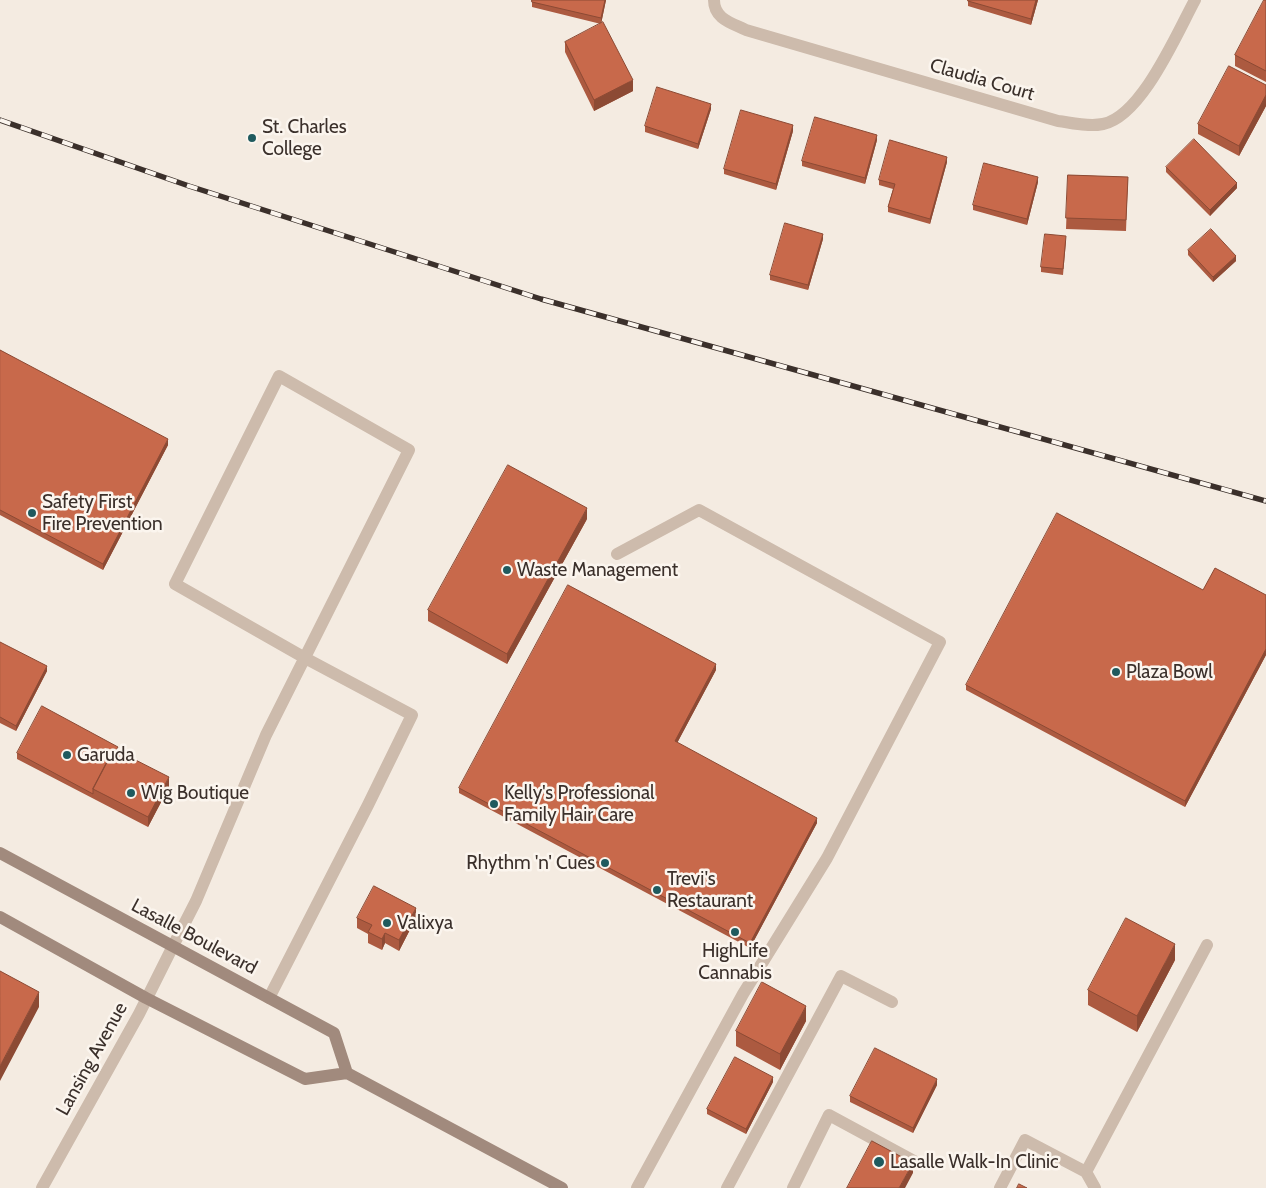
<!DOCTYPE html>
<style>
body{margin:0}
canvas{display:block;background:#f4ebe1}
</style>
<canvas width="1266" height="1188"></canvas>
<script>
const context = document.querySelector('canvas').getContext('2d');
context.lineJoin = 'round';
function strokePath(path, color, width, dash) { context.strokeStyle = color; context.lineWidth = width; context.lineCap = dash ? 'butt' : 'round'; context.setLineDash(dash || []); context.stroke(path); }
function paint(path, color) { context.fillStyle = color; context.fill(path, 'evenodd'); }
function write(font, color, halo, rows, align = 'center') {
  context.font = font + ' Cabin,sans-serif'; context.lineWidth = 5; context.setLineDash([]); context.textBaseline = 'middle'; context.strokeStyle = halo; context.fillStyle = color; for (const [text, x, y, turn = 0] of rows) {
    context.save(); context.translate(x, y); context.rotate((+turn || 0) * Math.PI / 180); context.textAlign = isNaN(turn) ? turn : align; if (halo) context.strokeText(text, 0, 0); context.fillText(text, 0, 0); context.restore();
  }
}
strokePath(new Path2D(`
 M 617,554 L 699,510 L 940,642 L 827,858 L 743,994 L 637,1188
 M 173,946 L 196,901 L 266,735 L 409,450 L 279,376 L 175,584 L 305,658 L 412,715 L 368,805 L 269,998
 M 727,1188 L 841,976 L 892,1002
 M 793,1188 L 829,1115 L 914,1161
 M 1000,1188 L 1025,1140 L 1086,1172
 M 1095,1188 L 1086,1172 L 1207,945`), '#cdbbac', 12);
strokePath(new Path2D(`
 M 714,0 C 714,19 732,23 746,30 L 1058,121 C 1073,123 1088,127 1103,124 C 1142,116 1177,33 1195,0`), '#cdbbac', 12);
strokePath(new Path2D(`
 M 42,1188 L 139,1014 L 173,946`), '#cdbbac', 12);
strokePath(new Path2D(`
 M 0,853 L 334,1033 L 347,1073
 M 0,917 L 146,998 L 305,1079 L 347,1073 L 562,1188`), '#a18a7d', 12);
const rail = new Path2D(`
 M 0,120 L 189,186 L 541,299 L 1266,501`);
strokePath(rail, '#3b302b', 5.5);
strokePath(rail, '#fbf5ee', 4, [11]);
paint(new Path2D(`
 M 606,0 L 601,24 L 633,91 L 594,111 L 565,52 L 565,42 L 601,24 L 532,7 L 532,2 Z
 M 968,0 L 1038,0 L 1031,25 L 968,6 Z
 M 1266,0 L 1266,82 L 1235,66 L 1235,55 Z
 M 1266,85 L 1266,106 L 1239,156 L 1198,134 L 1198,124 Z
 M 711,109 L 698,149 L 645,132 L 645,126 Z
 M 793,131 L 776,190 L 724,174 L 724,169 Z
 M 877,140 L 865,184 L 802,166 L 802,161 Z
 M 947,162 L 930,224 L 888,212 L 888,207 L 893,189 L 879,185 L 879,180 Z
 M 1166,167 L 1237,188 L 1210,216 L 1166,172 Z
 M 1068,175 L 1128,177 L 1126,231 L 1066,229 Z
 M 1038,182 L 1027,225 L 973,210 L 973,205 Z
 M 823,239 L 808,290 L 770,280 L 770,275 Z
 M 1066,241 L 1063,275 L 1041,272 L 1041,267 Z
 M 1188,250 L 1236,261 L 1213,282 L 1188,255 Z
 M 0,350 L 168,445 L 103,570 L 0,515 Z
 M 587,519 L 507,664 L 428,621 L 428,610 Z
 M 1266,595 L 1266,655 L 1185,807 L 966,690 L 966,685 Z
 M 0,642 L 47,671 L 16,731 L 0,723 Z
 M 716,670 L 677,743 L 817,823 L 750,948 L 459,793 L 459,788 Z
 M 17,753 L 169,787 L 148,827 L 17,759 Z
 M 357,918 L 416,918 L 399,951 L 385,943 L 382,950 L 368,943 L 368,934 L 357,928 Z
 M 1175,960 L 1137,1032 L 1088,1005 L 1088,990 Z
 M 806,1021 L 780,1070 L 736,1046 L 736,1031 Z
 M 773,1082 L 746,1134 L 707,1114 L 707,1109 Z
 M 937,1085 L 913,1133 L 850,1102 L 850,1096 Z`), '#ac5a40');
paint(new Path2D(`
 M 605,0 L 606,0 L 601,24 L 601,18 Z
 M 1036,0 L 1038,0 L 1031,25 L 1031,19 Z
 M 633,80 L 633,91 L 594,111 L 594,100 Z
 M 1266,95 L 1266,106 L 1239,156 L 1239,146 Z
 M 711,104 L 711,109 L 698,149 L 698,144 Z
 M 793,125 L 793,131 L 776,190 L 776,184 Z
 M 877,135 L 877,140 L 865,184 L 865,178 Z
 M 947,157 L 947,162 L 930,224 L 930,219 Z
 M 1038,177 L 1038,182 L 1027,225 L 1027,219 Z
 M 1237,183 L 1237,188 L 1210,216 L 1210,210 Z
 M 823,234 L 823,239 L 808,290 L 808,285 Z
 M 1236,256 L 1236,261 L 1213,282 L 1213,277 Z
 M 168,439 L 168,445 L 103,570 L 103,564 Z
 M 587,508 L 587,519 L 507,664 L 507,654 Z
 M 1266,649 L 1266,655 L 1185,807 L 1185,801 Z
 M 716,664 L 716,670 L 675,747 L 675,741 Z
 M 47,666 L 47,671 L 16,731 L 16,726 Z
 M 169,777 L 169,787 L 148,827 L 148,817 Z
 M 817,818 L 817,823 L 750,948 L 750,943 Z
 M 416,908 L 416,918 L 399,951 L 399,940 Z
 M 385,933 L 385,943 L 382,950 L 382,939 Z
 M 1175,944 L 1175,960 L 1137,1032 L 1137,1016 Z
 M 39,992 L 39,1007 L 0,1081 L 0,1066 Z
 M 806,1006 L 806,1021 L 780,1070 L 780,1054 Z
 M 773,1077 L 773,1082 L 746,1134 L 746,1129 Z
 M 937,1079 L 937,1085 L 913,1133 L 913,1128 Z
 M 913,1163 L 913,1173 L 905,1188 L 899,1188 Z`), '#8c4a34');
const building = new Path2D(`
 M 532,0 L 605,0 L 601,18 L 532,2 Z
 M 968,0 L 1036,0 L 1031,19 L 968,1 Z
 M 1264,0 L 1266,0 L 1266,71 L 1235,55 Z
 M 603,22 L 633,80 L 594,100 L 565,42 Z
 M 1229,66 L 1266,85 L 1266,95 L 1239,146 L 1198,124 Z
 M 657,87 L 711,104 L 698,144 L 645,126 Z
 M 741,110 L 793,125 L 776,184 L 724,169 Z
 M 815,117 L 877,135 L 865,178 L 802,161 Z
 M 1194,139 L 1237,183 L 1210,210 L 1166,167 Z
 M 890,140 L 947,157 L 930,219 L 888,207 L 895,184 L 879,180 Z
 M 984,163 L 1038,177 L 1027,219 L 973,205 Z
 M 1068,175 L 1128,177 L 1126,220 L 1066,218 Z
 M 785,223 L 823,234 L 808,285 L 770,275 Z
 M 1211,229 L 1236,256 L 1213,277 L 1188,250 Z
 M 1045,234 L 1066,236 L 1063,269 L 1041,267 Z
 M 0,350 L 168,439 L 103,564 L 0,510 Z
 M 508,465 L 587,508 L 507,654 L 428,610 Z
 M 1057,513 L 1203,590 L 1215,568 L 1266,595 L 1266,649 L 1185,801 L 966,685 Z
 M 568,585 L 716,664 L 675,741 L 817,818 L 750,943 L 459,788 Z
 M 0,642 L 47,666 L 16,726 L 0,717 Z
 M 42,706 L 118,747 L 116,750 L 114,749 L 93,789 L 93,794 L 17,753 Z
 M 114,749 L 169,777 L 148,817 L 93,789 Z
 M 374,886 L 416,908 L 399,940 L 385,933 L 382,939 L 368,932 L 372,925 L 357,918 Z
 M 1126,918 L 1175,944 L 1137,1016 L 1088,990 Z
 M 0,971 L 39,992 L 0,1066 Z
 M 762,982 L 806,1006 L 780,1054 L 736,1031 Z
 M 875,1048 L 937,1079 L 913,1128 L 850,1096 Z
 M 735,1057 L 773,1077 L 746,1129 L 707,1109 Z
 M 872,1141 L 913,1163 L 899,1188 L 847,1188 Z
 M 1019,1184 L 1027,1188 L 1017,1188 Z`);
paint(building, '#c8694b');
strokePath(building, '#8c4a34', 1);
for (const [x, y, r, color] of [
 [252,138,5,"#1f5a5e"],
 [32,513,5,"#1f5a5e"],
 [507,570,5,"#1f5a5e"],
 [1116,672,5,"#1f5a5e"],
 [67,755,5,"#1f5a5e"],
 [131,793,5,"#1f5a5e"],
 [494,804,5,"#1f5a5e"],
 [605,863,5,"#1f5a5e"],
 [657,890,5,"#1f5a5e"],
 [387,923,5,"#1f5a5e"],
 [735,932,5,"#1f5a5e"],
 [879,1162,6,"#1f5a5e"]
]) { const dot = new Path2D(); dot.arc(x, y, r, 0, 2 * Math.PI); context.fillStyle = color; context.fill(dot); strokePath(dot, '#fbf5ee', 2); }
write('19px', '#3b302b', '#fbf5ee', [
 ["Claudia Court",982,80,16],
 ["Lasalle Boulevard",194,937,28],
 ["Lansing Avenue",92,1059,-61]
]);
write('19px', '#3b302b', '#fbf5ee', [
 ["St. Charles",262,127],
 ["College",262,149],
 ["Safety First",42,502],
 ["Fire Prevention",42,524],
 ["Waste Management",517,570],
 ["Plaza Bowl",1126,672],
 ["Garuda",77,755],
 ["Wig Boutique",141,793],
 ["Kelly's Professional",504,793],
 ["Family Hair Care",504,815],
 ["Rhythm 'n' Cues",595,863,"right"],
 ["Trevi's",667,879],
 ["Restaurant",667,901],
 ["Valixya",397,923],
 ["HighLife",735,951,"center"],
 ["Cannabis",735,973,"center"],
 ["Lasalle Walk-In Clinic",890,1162]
], 'left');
</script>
